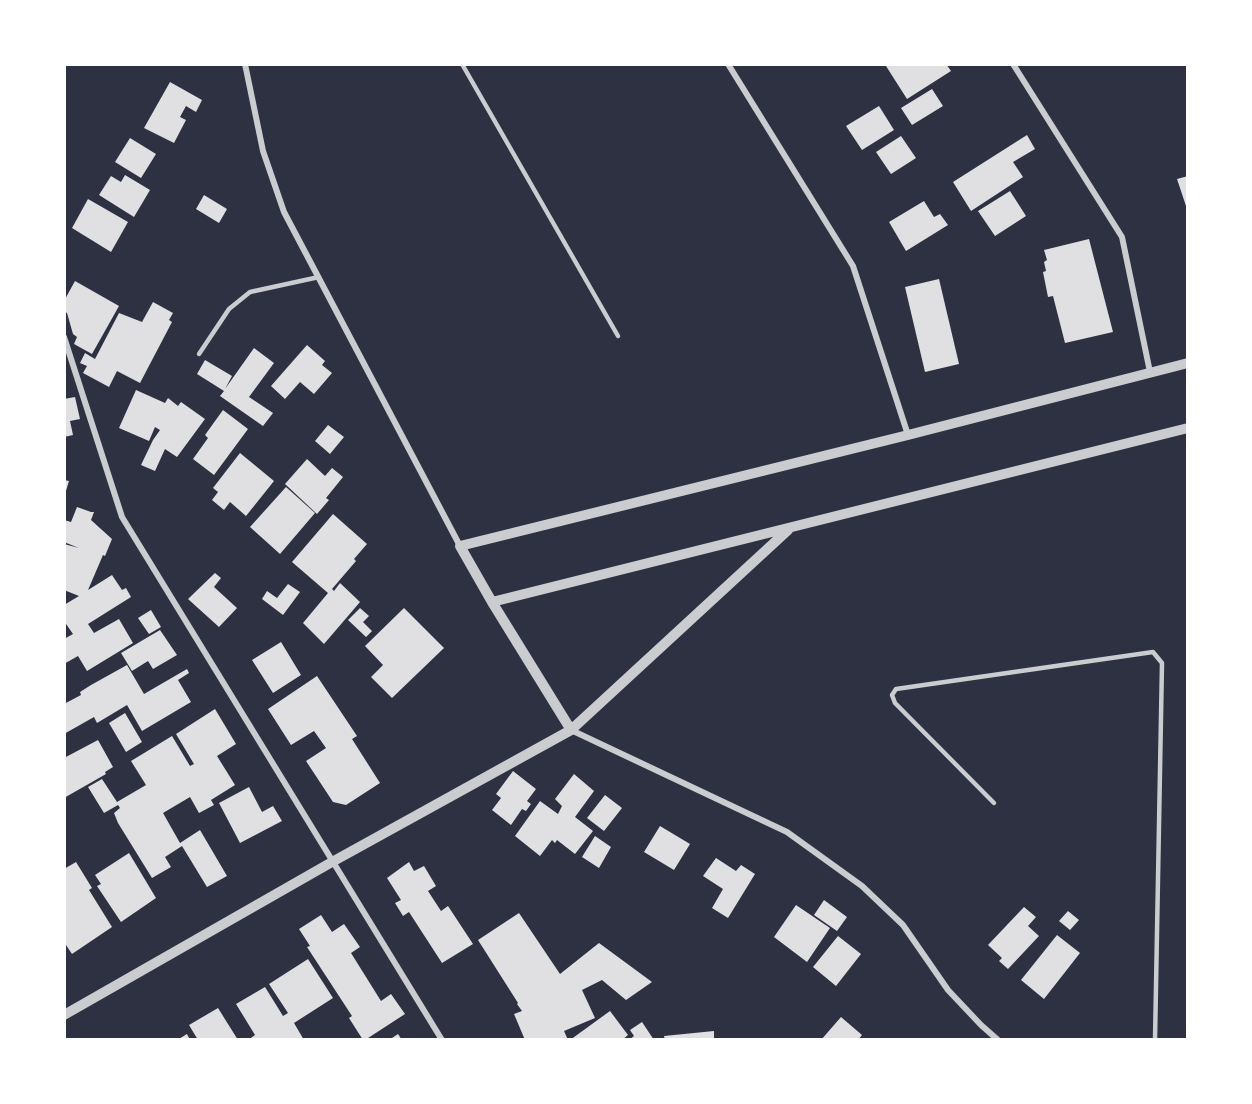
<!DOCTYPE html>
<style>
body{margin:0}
#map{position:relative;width:1252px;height:1104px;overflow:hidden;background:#2d3142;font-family:"Libre Baskerville",serif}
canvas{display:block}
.frame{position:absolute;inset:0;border:66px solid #fff;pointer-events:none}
</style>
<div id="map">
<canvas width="1252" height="1104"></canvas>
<div class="frame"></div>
</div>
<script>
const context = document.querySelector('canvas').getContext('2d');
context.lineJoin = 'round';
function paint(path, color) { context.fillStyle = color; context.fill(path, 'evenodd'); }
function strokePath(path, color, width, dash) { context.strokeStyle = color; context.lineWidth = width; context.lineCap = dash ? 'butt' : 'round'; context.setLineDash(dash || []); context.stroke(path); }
paint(new Path2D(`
 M 889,64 L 946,64 L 951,71 L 907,99 L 886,66 Z
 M 170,82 L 202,100 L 196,112 L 186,106 L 180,117 L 186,120 L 174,143 L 144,128 Z
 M 932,89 L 943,106 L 912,125 L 901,108 Z
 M 879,106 L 894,130 L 862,150 L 846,126 Z
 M 1027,135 L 1035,149 L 1013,162 L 1023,177 L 971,211 L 953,182 Z
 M 901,136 L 916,158 L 891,174 L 876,152 Z
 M 130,138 L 156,154 L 141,178 L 115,162 Z
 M 125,175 L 150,190 L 134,217 L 99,195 L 111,176 L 121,182 Z
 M 1188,176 L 1188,209 L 1187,209 L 1177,179 Z
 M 1010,191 L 1026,216 L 995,236 L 978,211 Z
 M 204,195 L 227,209 L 219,223 L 196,209 Z
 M 88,199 L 128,222 L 111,252 L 72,228 Z
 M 924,201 L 934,217 L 940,214 L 948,225 L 906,251 L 889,222 Z
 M 1089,239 L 1113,332 L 1065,343 L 1053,296 L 1048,297 L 1043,272 L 1046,271 L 1044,262 L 1047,260 L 1044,250 Z
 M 939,279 L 959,364 L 925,372 L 905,287 Z
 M 75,281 L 119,306 L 92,354 L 74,344 L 77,337 L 73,334 L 67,313 L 64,311 L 64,301 Z
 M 153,302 L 173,313 L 169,320 L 172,322 L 140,383 L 117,371 L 109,387 L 83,373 L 87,366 L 80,363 L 85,353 L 95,359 L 119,313 L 142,322 Z
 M 307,345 L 325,361 L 322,365 L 332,373 L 314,394 L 300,382 L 285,399 L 271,386 Z
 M 254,348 L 274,363 L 249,397 L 273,413 L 263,426 L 220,396 L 224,391 L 197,374 L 205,360 L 232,376 L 225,389 Z
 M 136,390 L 165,403 L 168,398 L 178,406 L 181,402 L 205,419 L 177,457 L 165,449 L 155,471 L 141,465 L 153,440 L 160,430 L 155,427 L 149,441 L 119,428 Z
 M 75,397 L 80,419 L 70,421 L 73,435 L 64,437 L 64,399 Z
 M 223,410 L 248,429 L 214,475 L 193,459 L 208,438 L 205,435 Z
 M 328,425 L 344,437 L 330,454 L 315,441 Z
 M 240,453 L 274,481 L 246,516 L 230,502 L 224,510 L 212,500 L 218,492 L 213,488 Z
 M 307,459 L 325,476 L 332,468 L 343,477 L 326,498 L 329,500 L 317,514 L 285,484 Z
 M 64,480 L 69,481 L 65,494 L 64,494 Z
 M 286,487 L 315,513 L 280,554 L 250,527 Z
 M 77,507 L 91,512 L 94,512 L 91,520 L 112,539 L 105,556 L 103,555 L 88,590 L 112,575 L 122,590 L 126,588 L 131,597 L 88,624 L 94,633 L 119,619 L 133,643 L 87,671 L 78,656 L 64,664 L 64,639 L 73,634 L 64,621 L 64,605 L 79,596 L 64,590 L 64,544 L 79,548 L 64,542 L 64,520 L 71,522 Z
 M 333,514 L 367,544 L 354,559 L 356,561 L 332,589 L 334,591 L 340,583 L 360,602 L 324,644 L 303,623 L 328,593 L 292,562 Z
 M 215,573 L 221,578 L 214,587 L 237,608 L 219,627 L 188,599 Z
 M 288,584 L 300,592 L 283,615 L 262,599 L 267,591 L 277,598 Z
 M 360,608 L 369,616 L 363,622 L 372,631 L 366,637 L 348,620 Z
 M 404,608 L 444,648 L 392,698 L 371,677 L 383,665 L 365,646 Z
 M 151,610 L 161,627 L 149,634 L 138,618 Z
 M 160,630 L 177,655 L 153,669 L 148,661 L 132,671 L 121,653 Z
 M 281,642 L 301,675 L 273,693 L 252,660 Z
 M 127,665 L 144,694 L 187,669 L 189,673 L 178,680 L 191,702 L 142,731 L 127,705 L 97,723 L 94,717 L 64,734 L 64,704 L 81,695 L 80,692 L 91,685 Z
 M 317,676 L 357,736 L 352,739 L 380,783 L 346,805 L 333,802 L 306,761 L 326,748 L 314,731 L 291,745 L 268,709 Z
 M 215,709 L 236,744 L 217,756 L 235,785 L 211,800 L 214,805 L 199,813 L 190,797 L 163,813 L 180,843 L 200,830 L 227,876 L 207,887 L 182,846 L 165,857 L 171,867 L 152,878 L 118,823 L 114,813 L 120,808 L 118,805 L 104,813 L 88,787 L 102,779 L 117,802 L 146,785 L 131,761 L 172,736 L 190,766 L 194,764 L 176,734 Z
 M 125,713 L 142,742 L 126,752 L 109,723 Z
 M 98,740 L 113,767 L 105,772 L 106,774 L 64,798 L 64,758 Z
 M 513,771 L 536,789 L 527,801 L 531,804 L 526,811 L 522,809 L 511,825 L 492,810 L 501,798 L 496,794 Z
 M 574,774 L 594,791 L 575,817 L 593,831 L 575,854 L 557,840 L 555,843 L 552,840 L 540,856 L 515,836 L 540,801 L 558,814 L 562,806 L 555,799 Z
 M 249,787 L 262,812 L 273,806 L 282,821 L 240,843 L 219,803 Z
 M 605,795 L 622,808 L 604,831 L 587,818 Z
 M 660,826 L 690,844 L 674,870 L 644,852 Z
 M 595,836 L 611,847 L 599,868 L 582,857 Z
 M 129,853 L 156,898 L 121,922 L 97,886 L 101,884 L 95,875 Z
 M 716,858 L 736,871 L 741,865 L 755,874 L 728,918 L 712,908 L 723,889 L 703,876 Z
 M 76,862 L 92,888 L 89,890 L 112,927 L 72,954 L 64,942 L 64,869 Z
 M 409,862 L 414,871 L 424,866 L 436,886 L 428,891 L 441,911 L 448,906 L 473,944 L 442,963 L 409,912 L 403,916 L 395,903 L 401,900 L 387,878 Z
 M 824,900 L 847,917 L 837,931 L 814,915 Z
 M 796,905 L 830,928 L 807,962 L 774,937 Z
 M 1024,907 L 1036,917 L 1028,926 L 1039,936 L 1008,969 L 999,961 L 1002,958 L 988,945 Z
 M 1068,911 L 1079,920 L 1070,930 L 1059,921 Z
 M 519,913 L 560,974 L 599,943 L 652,982 L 626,1000 L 602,980 L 582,990 L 595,1018 L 564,1031 L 568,1040 L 525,1040 L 514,1014 L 522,1011 L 517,1004 L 518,1003 L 478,940 Z
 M 321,915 L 332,932 L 344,924 L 360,947 L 351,953 L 381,1001 L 391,994 L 405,1014 L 365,1040 L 363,1040 L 349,1018 L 352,1016 L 307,947 L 310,946 L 299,929 Z
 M 1057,935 L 1080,953 L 1044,999 L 1021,980 Z
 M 838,936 L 861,954 L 836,986 L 813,967 Z
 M 308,959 L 333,998 L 294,1023 L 304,1040 L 248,1040 L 255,1035 L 236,1004 L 265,987 L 283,1016 L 288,1013 L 269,984 Z
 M 218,1008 L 238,1040 L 198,1040 L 189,1025 Z
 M 610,1011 L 628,1035 L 622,1040 L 570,1040 Z
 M 841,1017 L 862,1035 L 858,1040 L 821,1040 Z
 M 642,1022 L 654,1040 L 629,1040 L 634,1036 L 630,1030 Z
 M 714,1031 L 714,1040 L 665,1040 L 664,1036 Z
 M 187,1034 L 190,1040 L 177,1040 Z
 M 398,1034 L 402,1040 L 389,1040 Z`), '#e0e0e3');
strokePath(new Path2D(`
 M 462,64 L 618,336
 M 199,354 L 229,309 L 250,292 L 319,277
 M 994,803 L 895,703 L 892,695 L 896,689 L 1153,652 L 1162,663 L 1155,1040`), '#caccd0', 4.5);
strokePath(new Path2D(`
 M 245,64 L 263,151 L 284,212 L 460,546
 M 728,64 L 853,266 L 908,435
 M 1013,64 L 1122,237 L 1150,372
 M 64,337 L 122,517 L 442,1040
 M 571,730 L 787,832 L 862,886 L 903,925 L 948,990 L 981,1025 L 998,1040`), '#caccd0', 6);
strokePath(new Path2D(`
 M 492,602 L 1188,428
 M 571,730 L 492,602 L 460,546 L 908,435 L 1188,363
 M 64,1015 L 332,862 L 571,730 L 788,530`), '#caccd0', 10);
</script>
